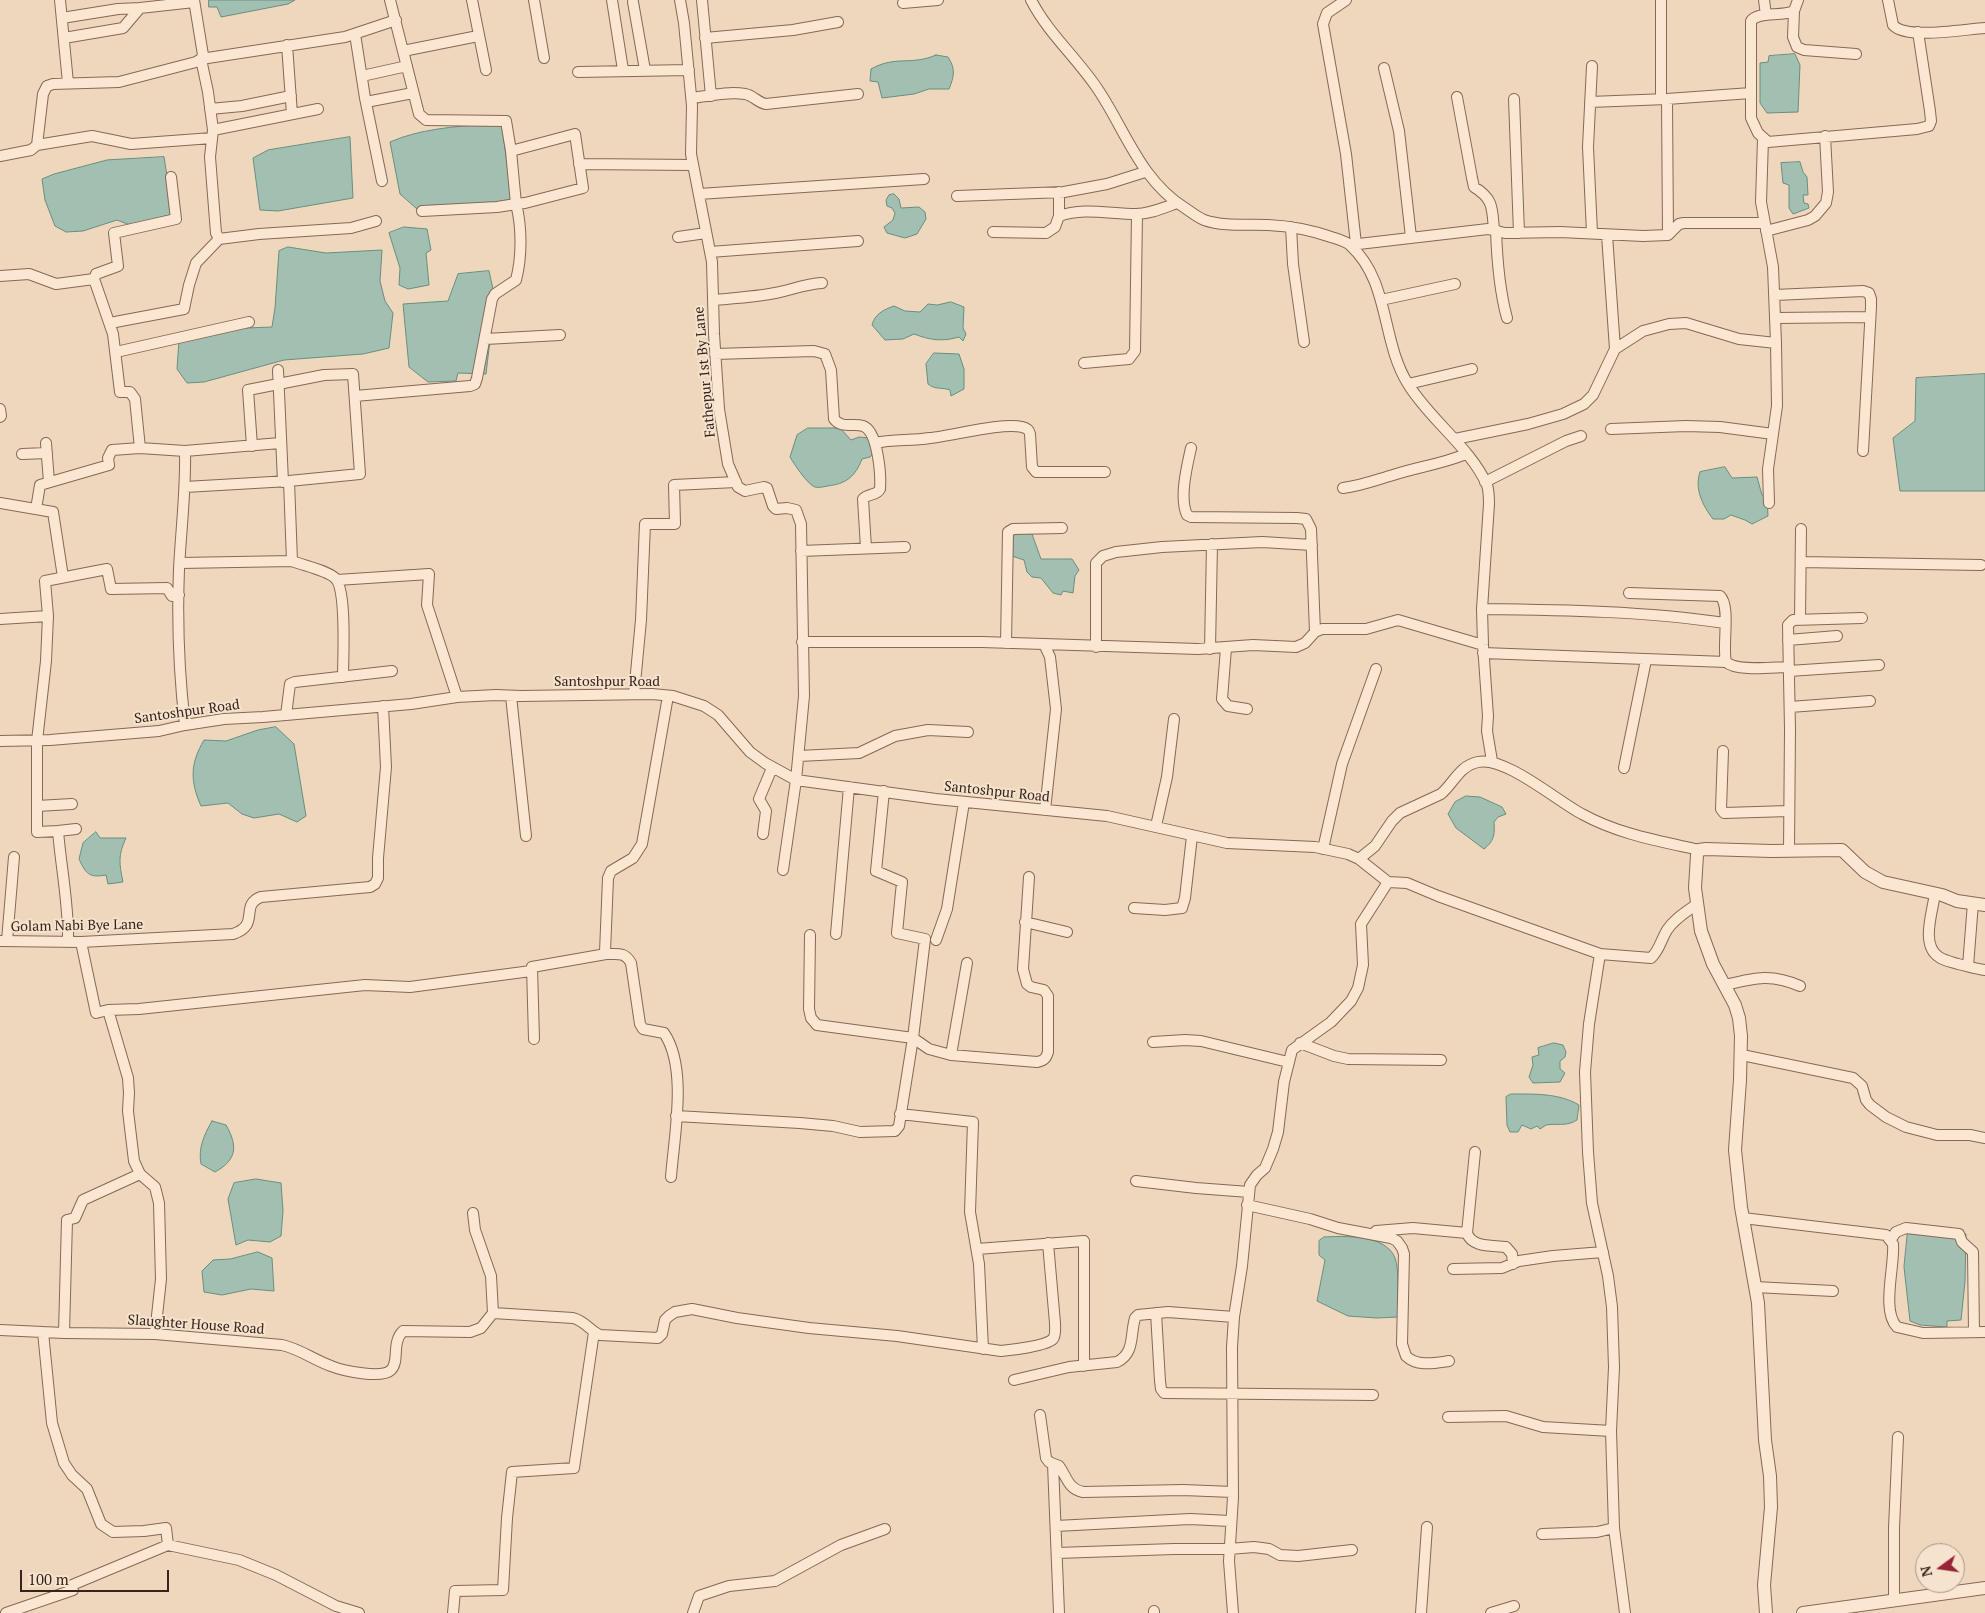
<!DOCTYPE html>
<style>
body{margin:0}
#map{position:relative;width:1985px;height:1613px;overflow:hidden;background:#efd7bd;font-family:"PT Serif",serif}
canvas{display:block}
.north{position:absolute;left:1915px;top:1543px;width:50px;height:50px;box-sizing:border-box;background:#f6e3cd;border:1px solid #a99686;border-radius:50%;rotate:256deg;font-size:14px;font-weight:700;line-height:20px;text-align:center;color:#36231b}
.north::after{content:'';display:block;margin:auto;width:18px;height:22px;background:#98243a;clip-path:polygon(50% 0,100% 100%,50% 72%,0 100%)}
.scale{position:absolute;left:20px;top:1570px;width:149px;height:22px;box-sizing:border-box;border:2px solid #36231b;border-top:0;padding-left:6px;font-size:15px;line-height:18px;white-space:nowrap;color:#36231b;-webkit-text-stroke:4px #f6e3cd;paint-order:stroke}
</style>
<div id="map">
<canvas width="1985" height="1613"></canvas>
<div class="north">N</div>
<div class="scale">100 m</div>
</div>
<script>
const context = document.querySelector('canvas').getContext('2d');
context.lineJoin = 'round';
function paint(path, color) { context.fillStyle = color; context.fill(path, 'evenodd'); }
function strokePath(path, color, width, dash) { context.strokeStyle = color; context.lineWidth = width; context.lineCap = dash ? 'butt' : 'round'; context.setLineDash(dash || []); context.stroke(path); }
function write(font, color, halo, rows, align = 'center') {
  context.font = font + ' "PT Serif",serif'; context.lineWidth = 4; context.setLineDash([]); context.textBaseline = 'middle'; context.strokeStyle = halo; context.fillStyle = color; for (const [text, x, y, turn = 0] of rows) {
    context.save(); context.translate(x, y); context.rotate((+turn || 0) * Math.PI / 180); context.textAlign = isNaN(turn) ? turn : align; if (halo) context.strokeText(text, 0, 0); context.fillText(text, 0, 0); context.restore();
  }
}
const water = new Path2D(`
 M 209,0 L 295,0 L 288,4 L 221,17 L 217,7 L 209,7 Z
 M 1795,54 L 1800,65 L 1798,112 L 1767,113 L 1760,103 L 1760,63 L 1768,62 L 1769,56 Z
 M 936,55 L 948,57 C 956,69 954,77 949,89 L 929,89 L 914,94 L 882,98 L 878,82 L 870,81 L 871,69 C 896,55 911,66 936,55 Z
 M 485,124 L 502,125 L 512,202 L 417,209 L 400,194 L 390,142 C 420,129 452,127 485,124 Z
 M 350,137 L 353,198 L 278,211 L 260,210 L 253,158 L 268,150 Z
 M 164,157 L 173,214 L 130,225 L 117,220 L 83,231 L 66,232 L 55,226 L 45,200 L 42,179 L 54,174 L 107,160 Z
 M 1800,162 L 1803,172 L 1807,177 L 1808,195 L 1803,195 L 1804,203 L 1808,204 L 1809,208 L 1793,214 L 1789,208 L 1789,185 L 1783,183 L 1781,163 Z
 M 894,194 L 899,199 L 901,208 L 919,207 L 925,212 L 926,219 L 917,234 L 905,238 L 887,233 L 884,227 L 893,220 L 895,213 L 892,208 L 887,206 L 886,200 L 889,195 Z
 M 404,227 L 427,229 L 431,250 L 426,253 L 429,285 L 408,289 L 399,285 L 400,268 L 389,233 Z
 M 288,247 L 326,253 L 382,250 L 380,281 L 385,301 L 393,313 L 389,348 L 363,354 L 284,360 L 204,382 L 187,383 L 177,369 L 179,340 L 219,329 L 272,327 L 275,308 L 279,251 Z
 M 489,271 L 495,298 L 486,374 L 458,373 L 456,381 L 428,382 L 409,367 L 403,304 L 448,301 L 458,274 Z
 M 951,302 L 964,307 L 963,328 L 966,334 L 963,341 L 959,337 C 942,342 930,340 914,334 L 903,339 L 885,340 L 872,325 C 875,314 883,310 894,306 L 905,311 L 920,312 L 928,304 L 937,305 Z
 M 934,353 L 959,354 L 964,369 L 964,389 L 951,396 L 950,390 C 942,387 935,390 928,384 L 926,364 Z
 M 1985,374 L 1985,491 L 1900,491 L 1893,438 L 1915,421 L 1916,378 Z
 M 808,428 L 840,428 L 851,440 L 859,437 L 869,438 L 875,452 L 870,457 L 862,459 C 855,477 846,484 827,486 C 823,487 818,488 815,487 C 808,485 794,464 790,457 L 797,435 Z
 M 1725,467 L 1732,478 L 1757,477 L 1762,495 L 1767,497 L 1768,516 L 1752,524 L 1745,520 L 1731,515 L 1724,519 L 1713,519 C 1703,506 1694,489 1700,472 Z
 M 1025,532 L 1032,534 L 1041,559 L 1072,559 L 1079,570 L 1075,576 L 1073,593 L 1063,591 L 1061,595 L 1053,593 L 1041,578 L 1032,577 L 1027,572 L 1024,560 L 1012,556 L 1011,538 L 1016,533 Z
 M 276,727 L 294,744 L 306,816 L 297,822 L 279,814 L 254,818 L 242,814 L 228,803 L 201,806 C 190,781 190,764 204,740 L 226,741 L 258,730 Z
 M 1466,796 L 1480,797 L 1502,807 L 1506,814 L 1498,817 L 1494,822 C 1495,835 1494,841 1484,849 L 1456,828 L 1448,814 L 1455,802 Z
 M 96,832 L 100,838 L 126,838 C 118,855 119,863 123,882 L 108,884 L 106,875 C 89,878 86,874 79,859 L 83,843 Z
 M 1554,1043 L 1563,1045 L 1566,1052 L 1565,1057 L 1560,1061 L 1560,1069 L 1565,1073 L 1560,1082 L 1533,1083 L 1529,1077 L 1533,1065 L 1532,1057 L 1539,1055 L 1538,1048 Z
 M 1511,1094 C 1534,1094 1559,1093 1579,1105 L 1577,1120 C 1566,1127 1557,1123 1546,1125 L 1540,1129 L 1537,1126 L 1531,1129 L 1522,1125 L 1518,1132 L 1510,1132 L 1507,1125 L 1506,1097 Z
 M 212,1121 L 226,1125 C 238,1146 237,1160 215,1172 L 201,1164 C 198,1148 204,1135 212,1121 Z
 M 256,1179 L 281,1183 L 283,1211 L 281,1236 L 270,1242 L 248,1240 L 236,1245 L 228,1199 L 234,1183 Z
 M 1908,1230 L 1954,1231 L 1966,1234 L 1965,1282 L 1961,1320 L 1947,1321 L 1947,1327 L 1920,1325 L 1910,1321 L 1904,1267 Z
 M 1324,1237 C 1344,1236 1386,1234 1395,1258 C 1400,1271 1397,1301 1398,1317 L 1377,1318 L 1348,1316 L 1317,1301 L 1325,1260 L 1319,1255 L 1319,1241 Z
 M 258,1252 L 272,1258 L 274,1291 L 251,1289 L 222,1295 L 204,1292 L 202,1271 L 213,1260 L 230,1259 Z`);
paint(water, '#a1c0b1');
strokePath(water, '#688e7e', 1);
const minor = new Path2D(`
 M 60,0 L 68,83
 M 390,0 L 419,114 L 426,120 L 506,121 L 511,151 L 516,204 L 525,203 L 583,188 L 575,134 L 511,151
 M 472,0 L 486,70
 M 534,0 L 544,58
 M 612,0 L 623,70
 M 680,0 L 684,23 L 692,106 L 691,154 L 712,262 L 714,334 L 719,409 L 728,464 L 738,487 L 745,491 L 764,487 L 767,488 L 773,506 L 776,509 L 787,508 L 796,510 L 801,524 L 804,696 L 796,780 L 783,870
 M 702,0 L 711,96
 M 1031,0 C 1048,33 1076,57 1097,88 C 1125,129 1140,180 1185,208 C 1191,212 1197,217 1204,220 C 1225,227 1247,224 1268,225 C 1289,226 1311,230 1331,237 C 1337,239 1346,241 1351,246 C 1390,282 1381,341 1408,384 C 1430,420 1470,447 1487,485 C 1489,491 1489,498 1489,504 L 1482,609 L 1483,645 L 1488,716 L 1487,731 L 1492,761
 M 1346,0 L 1327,13 L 1323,24 L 1346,154 L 1356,244
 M 1661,0 L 1661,99
 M 1764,0 L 1766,15
 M 1798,0 L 1794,11 C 1781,17 1758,11 1751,21 L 1751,118 L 1758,133 L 1768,142 L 1917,129 L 1929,126 L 1931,121 L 1930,111 L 1918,32
 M 1888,0 L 1893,25 C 1906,40 1965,29 1985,28
 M 633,2 L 645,70
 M 903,3 L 938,0
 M 1794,11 L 1793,37 L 1797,47 L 1804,50 L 1856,54
 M 62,18 L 118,9 L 140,8
 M 355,34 L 365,98 L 382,181
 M 64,38 L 123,28 L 140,8 L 194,2
 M 705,38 L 793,30 L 838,22
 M 287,45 L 292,114
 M 403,51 L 478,36
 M 1384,68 L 1399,131 L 1411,237
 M 578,72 L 689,70
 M 362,76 L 407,66
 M 1457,97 L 1472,178 L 1474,187 C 1494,199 1492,209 1494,230
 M 692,98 C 708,96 728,91 745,94 C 753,95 758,103 766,104 L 858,94
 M 1514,99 L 1519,233
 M 1667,99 L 1668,235
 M 366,102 L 413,93
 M 1590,102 L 1667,99 L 1751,93
 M 210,109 L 242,106 L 291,96
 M 213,130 L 318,109
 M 1763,139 L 1761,202 L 1773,267 L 1776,343 L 1777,406 L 1768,469 L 1769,503
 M 37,145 L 92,136 L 131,144 L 212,138
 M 0,156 L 31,150 L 37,145 L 43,94 L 47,86 L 53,84 L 119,82 L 196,62 L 201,59 L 203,55 L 194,0
 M 579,164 L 693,165
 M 699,194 L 924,179
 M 957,196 L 1064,192 L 1107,184 L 1145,172
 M 1059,216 L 1059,192
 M 376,221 L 351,228 L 259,234 L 219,239 L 216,233 L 210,157 L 213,130 L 208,92 L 201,59 L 345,37 L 396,20
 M 1291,227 L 1293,264 L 1304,342
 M 1496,230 C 1497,260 1499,289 1507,318
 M 1766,231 L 1808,220 L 1815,216 L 1826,203 L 1828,192 L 1825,136
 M 993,232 L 1046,233 L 1055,227 L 1059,216 C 1083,207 1110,214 1136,214 C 1150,214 1163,208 1177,203
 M 1592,233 L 1588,147 L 1592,66
 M 678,237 L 706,233
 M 1350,245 L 1488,229 L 1505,233 L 1560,232 L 1643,236 L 1668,235 L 1679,224 L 1684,223 L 1764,223
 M 710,252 L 858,241
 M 0,276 L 29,274 L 56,284 L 94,279
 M 94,279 L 113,334 L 120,392 L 130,392 L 135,399 L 140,448 L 185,451 L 280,443
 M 94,279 L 96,274 L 118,266 L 114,233 L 176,219 L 171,177
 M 1775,295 L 1863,291 L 1869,293 L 1871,299 L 1871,307 L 1863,451
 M 713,300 C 734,298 755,297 775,293 C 791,290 805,284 822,283
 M 1381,300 L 1455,284
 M 1776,318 L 1870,317
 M 110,323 L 184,309 L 189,285 L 196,263 L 219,239
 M 485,339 L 560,335
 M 1615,349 L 1643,331 L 1669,324 L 1686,323 L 1739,339 L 1776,343
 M 116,352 L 249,322
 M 715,354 L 814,351 L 825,354 L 831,370 L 834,419 C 842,429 853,423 863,426 C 878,431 881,475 880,489 C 877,496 868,493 863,499 L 866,548
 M 1084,363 L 1129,359 L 1135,351 L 1137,214
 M 278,370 L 283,482
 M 1408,384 L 1472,369
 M 355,396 L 470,386 L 475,384 L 477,378 L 492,299 L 495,294 L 516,280 C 522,257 522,227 516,204 L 497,207 L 422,211
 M 0,409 L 1,416 L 0,417
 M 1611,429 L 1686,426 L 1720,427 L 1773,434
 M 1455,439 L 1528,424 L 1563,414 L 1584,404 L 1593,395 L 1615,349 L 1607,235
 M 46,443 L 49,482
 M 875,443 C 893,439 911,441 930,438 C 951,436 1003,422 1022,427 C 1027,428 1029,430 1030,434 L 1032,467 L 1036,472 L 1105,472
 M 1191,448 C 1187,466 1179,498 1187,515 L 1191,517 L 1297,518 L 1306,519 L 1311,529 L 1315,632
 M 22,454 L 47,453
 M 289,481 L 292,561
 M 1485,482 L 1566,441 L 1581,436
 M 185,487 L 289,481 L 360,474 L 353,374 L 324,375 L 248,390 L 252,446
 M 1343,488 C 1361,486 1376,480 1393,475 C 1418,467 1442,464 1466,454
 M 0,503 L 53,512 L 63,577
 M 36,509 L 40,485 L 109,465 L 108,458 L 112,450 L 140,448
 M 801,551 L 905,547
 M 1801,562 L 1981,565
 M 180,563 L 292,561 C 305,566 326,570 335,578 C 347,589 343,658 343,677
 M 337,580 L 429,574 L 427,605 L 457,697
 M 1629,593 L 1720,596 C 1731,606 1722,646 1726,662 C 1737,672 1774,667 1789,667
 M 1482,609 C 1563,610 1645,611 1725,623
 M 0,619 L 48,616
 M 1800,620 L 1801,529
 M 1788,640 L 1837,636
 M 802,642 L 982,642 L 1198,649 L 1253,645 L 1296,647 L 1305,643 L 1315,632 L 1322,629 L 1366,629 L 1398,620 L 1483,645
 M 1006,643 L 1008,532 L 1013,529 L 1062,528
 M 1044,644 L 1050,657 L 1056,709 L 1045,810
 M 1096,647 L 1096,563 L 1103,556 L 1116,552 L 1162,547 L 1262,542 L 1312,545
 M 1226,648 L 1222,699 L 1228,706 L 1247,709
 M 1210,649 L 1212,544
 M 1483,653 L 1726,662
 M 1789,671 L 1879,665
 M 634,694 L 641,620 L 645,524 L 675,524 L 674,485 L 736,482
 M 511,696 L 526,836
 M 668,696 L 642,844 L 633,858 L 611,871 L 608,878 L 605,952 L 607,954 C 618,954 625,952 631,963 L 640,1024 L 643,1029 L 664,1033 C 688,1068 674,1136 671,1177
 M 1790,707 L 1870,701
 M 286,715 L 290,684 L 295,682 L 392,671
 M 185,725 C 179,674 177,620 179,569 C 181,529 186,491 185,451
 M 0,741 L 50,740 L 159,731 L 185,725 L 224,719 L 263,717 L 411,704 L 457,697 L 496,695 L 521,696 L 652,694 L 673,696 L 704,706 L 718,715 L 750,752 L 765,763 L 796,780 L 936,799 L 1107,816 L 1227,843 L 1315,847 L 1348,854 L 1359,859 L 1388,882 L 1407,883 L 1438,896 L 1600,954 L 1651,958 C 1659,951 1661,940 1667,930 C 1674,919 1686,912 1697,904
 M 1723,751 L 1721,809 L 1724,813 L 1789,811
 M 799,756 L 859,753 L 895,736 L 928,730 L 968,732
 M 1624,768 L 1646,660
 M 37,806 L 72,804
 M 1156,826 L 1167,777 L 1174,719
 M 58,831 L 76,829
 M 763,834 L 766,811 L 759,799 L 772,768
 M 1323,849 L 1342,764 L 1376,669
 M 1789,851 L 1790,729 L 1788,625 L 1793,620 L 1862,618
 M 1359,859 L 1375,846 L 1392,821 L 1400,813 L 1441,794 C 1454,783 1459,766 1478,762 C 1505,756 1557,801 1582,814 C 1618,834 1659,841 1699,850
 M 1935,893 C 1933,911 1920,945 1939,957 C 1945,961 1952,962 1958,964 C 1967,966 1976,969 1985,970
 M 1134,908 L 1165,910 L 1182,908 L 1185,898 L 1192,836
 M 1025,922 L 1067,932
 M 836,934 L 849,787
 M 810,935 L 809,1009 L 811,1018 L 817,1025 L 913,1038 L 929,1049 L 951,1055 L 1037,1062 C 1043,1061 1046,1059 1048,1052 L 1048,996 L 1044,990 L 1031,987 L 1027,984 L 1023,969 L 1029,877
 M 936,940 L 947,909 L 964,802
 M 0,941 L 81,942 L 233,934 C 261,925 239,905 261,897 L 370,887 L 375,884 L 378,878 L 378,858 L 386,767 L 383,706
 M 7,941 L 14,857
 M 68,942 C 69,905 61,868 58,831 L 37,832 L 37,741 L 46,661 L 48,616 L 45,581 L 107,569 L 111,589 L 167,588 L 172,596 L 179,595
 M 81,942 L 96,1013 L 108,1010 L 139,1009 L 365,985 L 410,987 L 531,971
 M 1968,966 L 1973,903
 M 1725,985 C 1754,978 1771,973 1800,986
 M 108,1010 L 128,1078 L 129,1093 L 128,1111 L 134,1161 L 140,1174 L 155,1187 L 159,1203 L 161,1279 L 155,1334
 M 534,1039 L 532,967 L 606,954
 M 1153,1042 L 1185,1040 L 1201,1041 L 1288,1062
 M 1300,1043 L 1334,1056 L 1348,1059 L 1441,1060
 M 951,1055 L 967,963
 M 1742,1055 L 1853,1078 L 1862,1086 L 1866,1100 L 1870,1105 L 1886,1117 L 1906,1127 L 1937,1135 L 1970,1135 L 1985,1138
 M 900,1114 L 973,1122 L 970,1212 L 979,1264 L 983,1349
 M 676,1116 L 800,1123 L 833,1126 L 860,1132 L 895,1131 L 899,1126 L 913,1038 L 925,939 L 897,933 L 902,882 L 876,871 L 884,791
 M 1475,1152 L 1467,1233 C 1472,1248 1493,1245 1506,1247 L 1512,1254 L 1513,1264
 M 1136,1181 L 1196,1188 L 1249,1192
 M 1247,1205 L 1310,1219 L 1338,1228 L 1391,1238 L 1397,1241 L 1402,1248 L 1404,1254 L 1402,1344 L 1406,1356 C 1417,1367 1435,1363 1449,1361
 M 1743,1218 L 1886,1235 L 1893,1244 C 1895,1265 1881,1311 1897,1327 L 1923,1333 L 1985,1332
 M 1376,1231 L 1413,1228 L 1467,1233
 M 1891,1239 L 1896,1232 L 1906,1228 L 1959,1234 L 1962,1242 L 1973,1252 L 1974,1332
 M 977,1249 L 1084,1241 L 1084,1366
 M 1453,1269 L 1502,1268 L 1519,1261 L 1553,1256 L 1603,1252
 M 1755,1287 L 1833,1291
 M 493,1313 L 573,1318 C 585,1321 589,1330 600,1335 L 658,1338 L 662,1334 L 665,1320 L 669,1316 L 675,1312 L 692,1309 L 737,1318 L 809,1328 L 897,1336 L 1001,1351 C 1012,1350 1046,1346 1053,1339 C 1056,1335 1055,1328 1055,1323 L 1048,1243
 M 1156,1313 L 1160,1381 L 1161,1389 L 1164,1393 L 1373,1395
 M 0,1330 L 64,1333 L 155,1334 L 282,1345 C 300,1349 314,1360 331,1366 C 343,1371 382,1379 391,1370 C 400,1361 391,1343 403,1331 L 470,1332 L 481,1328 L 493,1313 L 491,1276 L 475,1230 L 473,1213
 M 43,1332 L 52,1423 L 64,1463 L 72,1475 L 87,1489 L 101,1524 L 113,1532 L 144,1531 L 166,1528 L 168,1545
 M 64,1333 L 67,1220 L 75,1218 L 83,1200 L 140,1174
 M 1014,1380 L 1069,1367 L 1117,1362 C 1135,1353 1130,1335 1135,1318 L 1138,1315 L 1168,1312 L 1234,1317
 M 1040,1415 L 1046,1458 L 1049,1462 L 1059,1466 C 1067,1477 1068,1489 1083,1492 L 1183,1490 L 1233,1492
 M 1448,1417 L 1506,1416 L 1543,1427 L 1611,1431
 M 1053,1464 L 1059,1613
 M 1056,1526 L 1190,1519 L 1230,1521
 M 1614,1528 L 1625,1613
 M 1542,1534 L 1597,1532 L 1614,1528 L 1611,1431 L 1614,1367 L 1612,1307 L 1608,1276 L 1592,1203 L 1588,1152 L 1585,1072 L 1589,1024 L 1600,954
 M 1057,1553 L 1174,1549 L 1229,1549 L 1254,1547 L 1269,1549 L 1280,1555 L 1298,1556 L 1352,1550
 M 72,1585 L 168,1545 L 239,1560 L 276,1575 L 336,1606 L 359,1613
 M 1894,1601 L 1894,1528 L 1898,1437
 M 6,1613 L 73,1590
 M 453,1613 L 455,1591 L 503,1590 L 507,1518 L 512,1472 L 574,1468 L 594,1332
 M 693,1613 L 699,1596 L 729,1586 L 775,1581 L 841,1545 L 885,1529
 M 1154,1613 L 1154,1611
 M 1233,1613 L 1229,1561 L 1233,1497 L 1232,1347 L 1234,1317 L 1242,1266 L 1250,1185 L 1257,1175 L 1265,1168 L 1273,1149 L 1278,1132 L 1284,1082 L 1292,1050 L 1331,1022 L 1351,1001 L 1358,988 L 1363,965 L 1361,924 L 1388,882
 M 1421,1613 L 1427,1527
 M 1491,1613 L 1514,1606`);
const tertiary = new Path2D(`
 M 1766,1613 L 1764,1585 L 1771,1507 L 1770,1476 L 1765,1440 L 1758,1303 L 1741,1207 L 1735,1150 L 1740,1080 L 1741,1036 L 1739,1018 L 1735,1005 L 1713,964 L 1701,931 L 1695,888 L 1697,855 L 1699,850 L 1706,849 L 1771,851 L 1842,850 L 1865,872 L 1883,882 L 1942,895 L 1957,901 L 1985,905
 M 1803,1613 L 1985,1588`);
strokePath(minor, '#876756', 12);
strokePath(tertiary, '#876756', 14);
strokePath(minor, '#fae6d1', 10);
strokePath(tertiary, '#fae6d1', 12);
write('14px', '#36231b', '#f6e3cd', [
 ["Fathepur 1st By Lane",705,372,-95],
 ["Santoshpur Road",607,682],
 ["Santoshpur Road",187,712,-8],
 ["Santoshpur Road",997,792,6],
 ["Golam Nabi Bye Lane",77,926,-1],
 ["Slaughter House Road",196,1325,4]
]);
</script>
